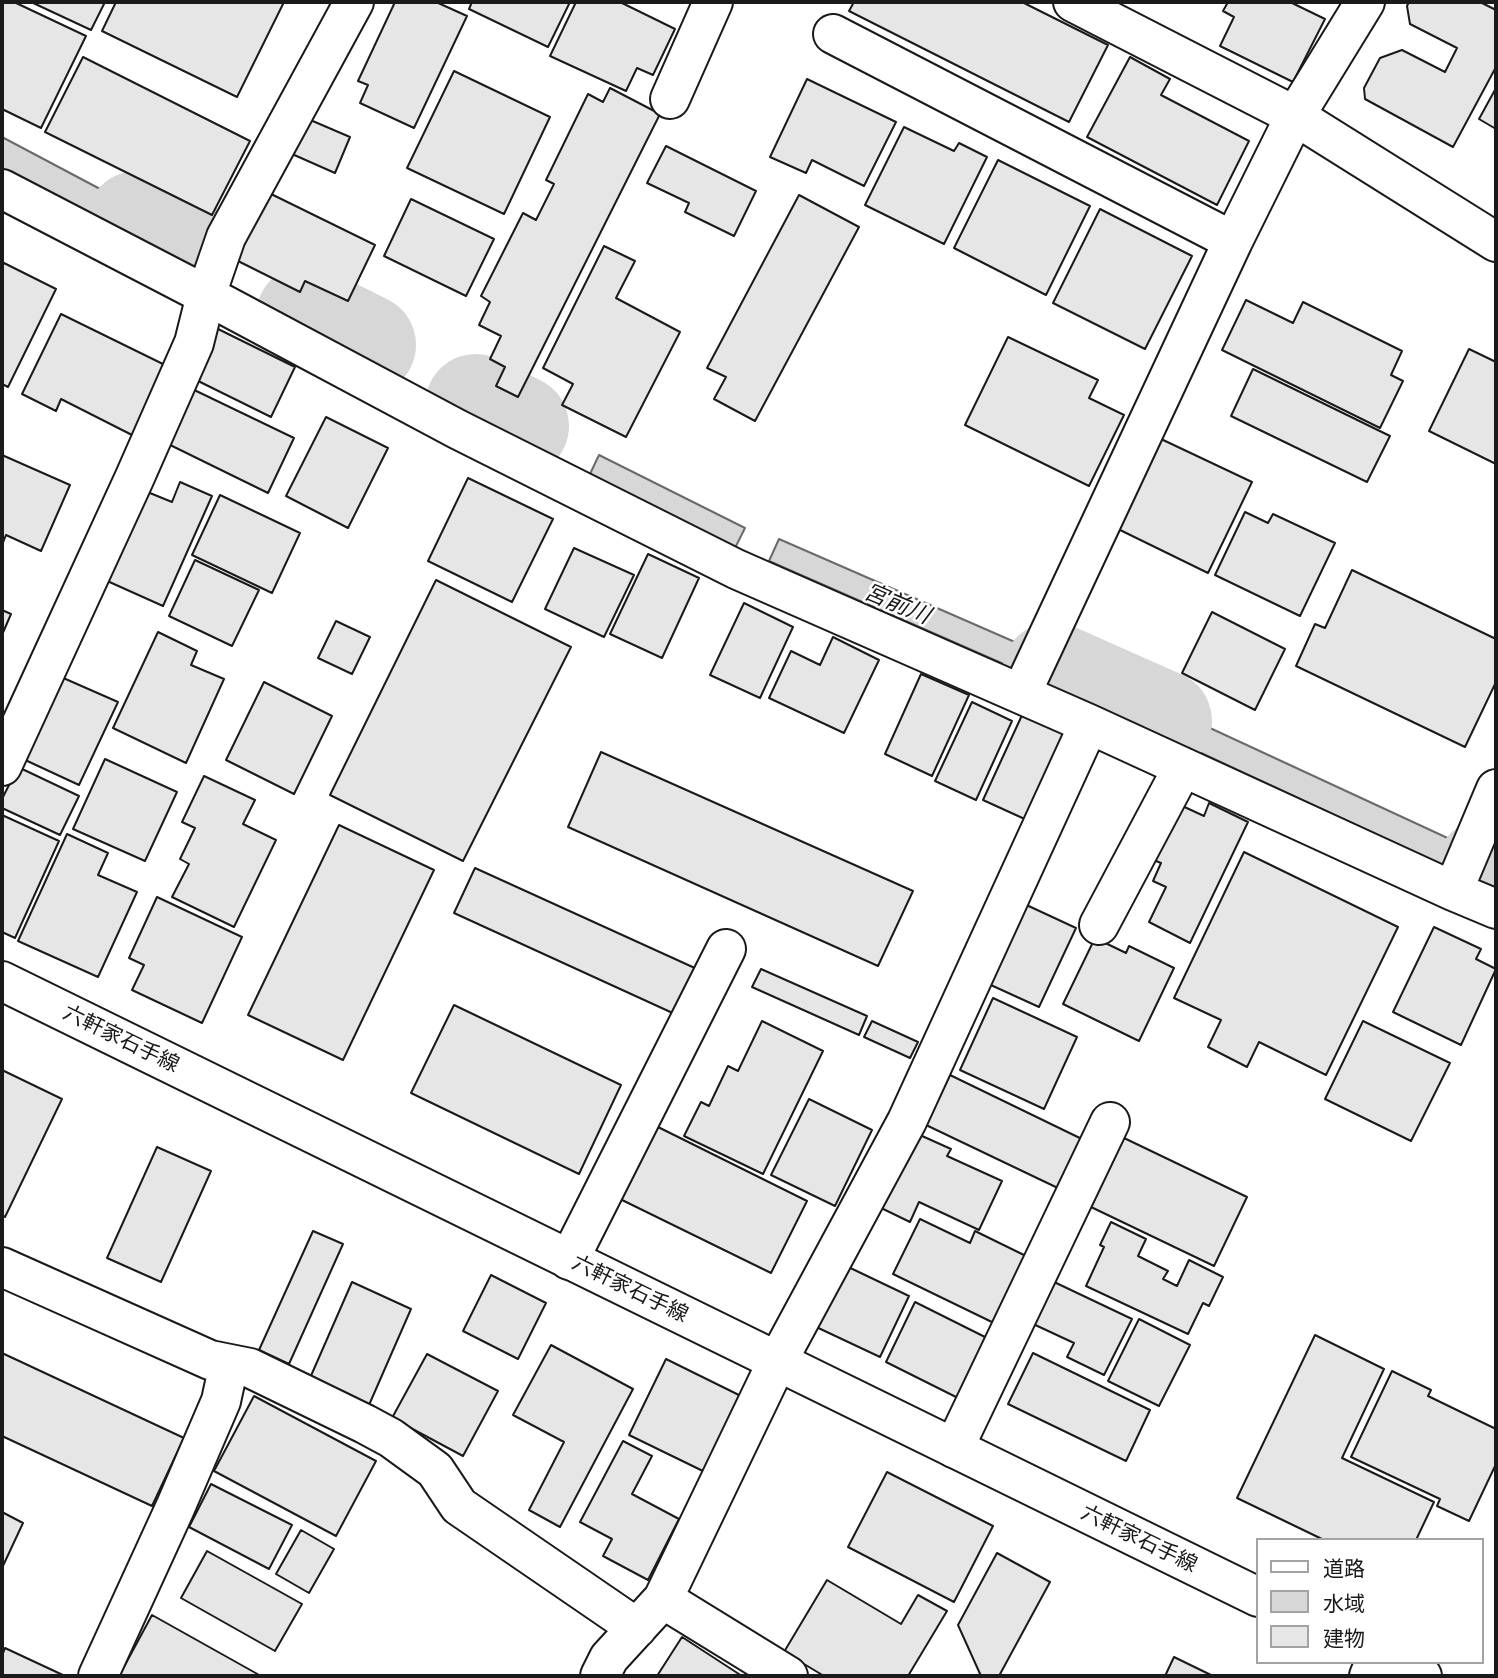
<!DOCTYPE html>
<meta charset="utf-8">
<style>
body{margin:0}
#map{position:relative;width:1498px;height:1678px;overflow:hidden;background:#fff;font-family:Inter,"Noto Sans JP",sans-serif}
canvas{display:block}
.frame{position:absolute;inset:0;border:4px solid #1a1a1a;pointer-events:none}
.legend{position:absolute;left:1256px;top:1538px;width:228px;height:126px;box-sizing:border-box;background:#fff;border:2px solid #a3a3a3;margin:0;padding:9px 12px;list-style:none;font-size:21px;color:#1a1a1a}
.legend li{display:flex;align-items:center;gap:14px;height:35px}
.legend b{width:35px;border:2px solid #a3a3a3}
</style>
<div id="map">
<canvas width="1498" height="1678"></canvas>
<div class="frame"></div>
<ul class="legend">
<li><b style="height:9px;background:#fff"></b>道路</li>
<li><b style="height:19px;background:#d7d7d7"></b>水域</li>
<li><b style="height:19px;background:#e6e6e6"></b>建物</li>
</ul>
</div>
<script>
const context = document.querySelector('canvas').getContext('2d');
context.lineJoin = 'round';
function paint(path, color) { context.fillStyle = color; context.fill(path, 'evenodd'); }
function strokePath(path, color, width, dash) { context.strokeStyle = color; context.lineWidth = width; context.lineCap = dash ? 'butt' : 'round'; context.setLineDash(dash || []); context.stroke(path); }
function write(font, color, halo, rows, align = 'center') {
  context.font = font + ' Inter,"Noto Sans JP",sans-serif'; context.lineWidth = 5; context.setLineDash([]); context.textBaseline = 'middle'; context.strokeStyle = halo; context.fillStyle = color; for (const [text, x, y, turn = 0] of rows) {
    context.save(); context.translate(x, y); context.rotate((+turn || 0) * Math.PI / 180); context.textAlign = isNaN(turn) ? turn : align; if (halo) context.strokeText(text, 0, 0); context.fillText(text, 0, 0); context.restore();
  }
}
const water = new Path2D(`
 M 2,137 L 102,190 L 89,215 L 2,169 Z
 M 599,455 L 745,528 L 735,548 L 589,476 Z
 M 779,539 L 1024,646 L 1015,669 L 769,561 Z
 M 1210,728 L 1454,841 L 1442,865 L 1199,752 Z`);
paint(water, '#d7d7d7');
strokePath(water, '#6a6a6a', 2);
strokePath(new Path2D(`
 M 137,222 L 189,251
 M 307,316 L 365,345
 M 476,405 L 518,426
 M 1053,673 L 1161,721
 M 1487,869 L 1496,873`), '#d7d7d7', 102);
const building = new Path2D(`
 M 4,2 L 14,2 L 86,36 L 41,128 L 2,109 L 2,6 Z
 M 31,2 L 105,2 L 91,30 Z
 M 116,2 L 284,2 L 237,97 L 102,31 Z
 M 395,2 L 436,2 L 467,16 L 414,128 L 360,103 L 368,85 L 358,81 Z
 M 472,2 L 570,2 L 548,47 L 469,9 Z
 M 576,2 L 620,2 L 675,29 L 653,75 L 637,68 L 626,91 L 550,56 Z
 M 854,2 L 1022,2 L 1108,45 L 1069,122 L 849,11 Z
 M 1228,2 L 1290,2 L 1325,19 L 1293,82 L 1220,46 L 1234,17 L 1223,11 Z
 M 1409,2 L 1480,2 L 1496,10 L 1496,67 L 1453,147 L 1365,99 L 1364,88 L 1380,58 L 1402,50 L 1445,72 L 1457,48 L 1410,24 L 1407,6 Z
 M 83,57 L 250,141 L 212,215 L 45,132 Z
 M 1130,57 L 1170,79 L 1161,95 L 1249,141 L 1217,205 L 1087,137 Z
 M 454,71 L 550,117 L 504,214 L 407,168 Z
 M 807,79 L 896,122 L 864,186 L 812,160 L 806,173 L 770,157 Z
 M 610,88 L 660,114 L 518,397 L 496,386 L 505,367 L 490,359 L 501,336 L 479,325 L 490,302 L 481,296 L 523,213 L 536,220 L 554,184 L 546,180 L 588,94 L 603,102 Z
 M 1496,88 L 1496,129 L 1479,119 Z
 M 308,119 L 350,137 L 335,173 L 292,154 Z
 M 904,127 L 954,151 L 959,143 L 987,157 L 944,244 L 865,205 Z
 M 666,146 L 756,191 L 734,236 L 685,212 L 689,203 L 647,183 Z
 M 998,160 L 1090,206 L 1046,295 L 954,248 Z
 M 267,192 L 375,245 L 348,301 L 305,281 L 300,292 L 234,259 Z
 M 799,195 L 859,227 L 755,421 L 714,399 L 726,377 L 707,368 Z
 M 411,199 L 494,239 L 466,296 L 384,256 Z
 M 1100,209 L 1192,256 L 1145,349 L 1053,303 Z
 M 604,246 L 635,261 L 616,298 L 680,332 L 626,437 L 562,405 L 573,384 L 543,368 Z
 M 4,263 L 56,289 L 8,387 L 2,384 L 2,267 Z
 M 1246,300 L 1293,323 L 1303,302 L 1402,351 L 1391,375 L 1403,381 L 1380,428 L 1222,350 Z
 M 61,314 L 167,366 L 132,435 L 61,399 L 56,411 L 22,394 Z
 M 212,326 L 295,367 L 271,417 L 188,376 Z
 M 1008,337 L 1098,380 L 1089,398 L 1124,415 L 1089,486 L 965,425 Z
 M 1469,349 L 1496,362 L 1496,464 L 1429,431 Z
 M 1253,369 L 1390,436 L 1367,482 L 1231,416 Z
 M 188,387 L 294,438 L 268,493 L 162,441 Z
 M 326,417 L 388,448 L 348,528 L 286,496 Z
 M 1161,439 L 1252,482 L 1208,573 L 1118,529 Z
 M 2,455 L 70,485 L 41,551 L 6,535 L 2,545 Z
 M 468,478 L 553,519 L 512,602 L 428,561 Z
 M 180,482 L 212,496 L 163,606 L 105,580 L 145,491 L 172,502 Z
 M 220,495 L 300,533 L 272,593 L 192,555 Z
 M 1245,512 L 1268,523 L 1273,514 L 1335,543 L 1300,616 L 1215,575 Z
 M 574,548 L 634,575 L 604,637 L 545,609 Z
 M 648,554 L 699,578 L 662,658 L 610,634 Z
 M 195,560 L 259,590 L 232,646 L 169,616 Z
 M 1352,570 L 1496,639 L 1496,682 L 1465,747 L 1296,666 L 1315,624 L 1325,628 Z
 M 436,580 L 571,647 L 463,861 L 330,795 Z
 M 744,603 L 793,627 L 760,698 L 710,675 Z
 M 2,610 L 11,614 L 2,635 Z
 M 1212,612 L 1285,649 L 1255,710 L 1182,673 Z
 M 336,621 L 370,637 L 352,674 L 318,658 Z
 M 158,632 L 197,651 L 191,665 L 224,679 L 186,763 L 113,728 Z
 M 833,637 L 879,660 L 844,733 L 769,698 L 791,651 L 820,665 Z
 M 921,674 L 969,695 L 932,776 L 885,754 Z
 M 61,677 L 118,702 L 79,785 L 23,759 Z
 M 264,682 L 332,716 L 294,794 L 226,760 Z
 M 972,702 L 1012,721 L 976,800 L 935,781 Z
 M 1023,713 L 1068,733 L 1029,821 L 983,800 Z
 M 601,752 L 913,891 L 878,966 L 568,827 Z
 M 105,759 L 177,792 L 145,861 L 73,829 Z
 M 18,767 L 79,796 L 60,835 L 2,808 L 2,799 Z
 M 204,776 L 255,800 L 243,824 L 276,840 L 234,927 L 172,897 L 189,864 L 180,859 L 195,828 L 182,822 Z
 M 1209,803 L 1248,822 L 1190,943 L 1149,922 L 1166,887 L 1153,881 L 1161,863 L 1151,859 L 1178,804 L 1204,816 Z
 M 2,815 L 59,841 L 15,938 L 2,932 Z
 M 339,825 L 434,870 L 343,1060 L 248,1015 Z
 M 67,834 L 108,853 L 98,875 L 137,892 L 98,977 L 18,941 Z
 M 1244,852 L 1398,927 L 1326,1075 L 1259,1042 L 1247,1067 L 1208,1047 L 1221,1020 L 1174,998 Z
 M 475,868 L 697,969 L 677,1015 L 454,913 Z
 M 157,897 L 242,937 L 202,1023 L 132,990 L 144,965 L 129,958 Z
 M 1020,902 L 1076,928 L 1039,1007 L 982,981 Z
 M 1434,927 L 1481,949 L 1476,959 L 1496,969 L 1461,1045 L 1393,1012 Z
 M 1095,938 L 1126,953 L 1129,946 L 1174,968 L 1139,1041 L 1063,1004 Z
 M 761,969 L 867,1016 L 859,1035 L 752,987 Z
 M 993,998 L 1077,1037 L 1044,1109 L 960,1070 Z
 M 454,1005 L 621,1085 L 579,1174 L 411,1093 Z
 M 762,1021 L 823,1051 L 763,1174 L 684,1136 L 701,1102 L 709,1106 L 728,1066 L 738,1071 Z
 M 872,1021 L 918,1042 L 910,1058 L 864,1037 Z
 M 1363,1021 L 1450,1063 L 1411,1141 L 1325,1099 Z
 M 2,1070 L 62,1099 L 5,1217 L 2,1215 Z
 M 950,1075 L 1086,1141 L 1062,1190 L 926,1125 Z
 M 809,1099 L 872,1130 L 835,1206 L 771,1175 Z
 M 656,1126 L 807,1201 L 771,1273 L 620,1199 Z
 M 911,1131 L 951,1149 L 947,1156 L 1002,1181 L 979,1230 L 919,1202 L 910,1222 L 877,1206 Z
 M 1124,1138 L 1247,1197 L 1214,1266 L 1091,1207 Z
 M 157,1147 L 211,1171 L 161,1282 L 107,1258 Z
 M 920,1219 L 970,1243 L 975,1231 L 1028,1257 L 996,1324 L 893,1274 Z
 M 1111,1222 L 1146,1239 L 1138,1256 L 1168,1271 L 1163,1279 L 1177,1286 L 1189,1260 L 1223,1277 L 1209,1306 L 1203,1303 L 1188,1334 L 1086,1286 L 1104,1247 L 1100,1245 Z
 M 313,1231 L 343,1244 L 289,1364 L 259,1350 Z
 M 842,1264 L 909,1296 L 880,1357 L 812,1325 Z
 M 491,1275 L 546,1303 L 518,1359 L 463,1331 Z
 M 1052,1281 L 1132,1319 L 1104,1375 L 1067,1357 L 1074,1343 L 1031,1323 Z
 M 352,1282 L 411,1309 L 369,1405 L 310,1378 Z
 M 915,1302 L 987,1338 L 958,1398 L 886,1362 Z
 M 1139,1319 L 1190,1345 L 1159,1406 L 1108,1381 Z
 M 1315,1335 L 1384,1369 L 1342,1458 L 1434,1502 L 1416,1540 L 1324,1540 L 1237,1498 Z
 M 551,1345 L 633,1389 L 560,1527 L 529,1510 L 564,1442 L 513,1415 Z
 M 2,1353 L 184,1438 L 152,1506 L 2,1436 Z
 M 1033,1353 L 1150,1410 L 1126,1461 L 1008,1404 Z
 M 427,1354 L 498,1391 L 463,1456 L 392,1418 Z
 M 666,1359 L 745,1398 L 707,1473 L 629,1435 Z
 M 1392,1371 L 1431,1390 L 1428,1396 L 1496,1429 L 1496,1464 L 1469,1521 L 1437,1506 L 1440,1499 L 1351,1457 Z
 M 254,1396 L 376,1461 L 336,1536 L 214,1471 Z
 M 623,1441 L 652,1456 L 632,1494 L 679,1519 L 648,1580 L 603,1556 L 612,1539 L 580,1522 Z
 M 887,1472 L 993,1526 L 954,1602 L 848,1547 Z
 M 211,1484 L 292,1525 L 269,1569 L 189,1527 Z
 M 2,1512 L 23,1523 L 2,1568 Z
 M 301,1530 L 334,1549 L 309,1593 L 276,1574 Z
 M 207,1551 L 302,1604 L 275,1651 L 181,1598 Z
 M 997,1553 L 1050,1582 L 999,1676 L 981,1676 L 958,1625 Z
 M 827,1580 L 901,1624 L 918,1595 L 947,1611 L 908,1676 L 824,1676 L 784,1652 Z
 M 152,1615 L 261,1676 L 119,1676 Z
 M 682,1637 L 742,1676 L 657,1676 Z
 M 5,1648 L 65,1676 L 2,1676 L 2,1656 Z
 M 1174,1657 L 1213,1676 L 1165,1676 Z`);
paint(building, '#e6e6e6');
strokePath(building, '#1a1a1a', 2);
const minor = new Path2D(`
 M 1073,2 L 1295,116 L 1496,242
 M 833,34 L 1233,241
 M 670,99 L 713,2
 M 2,189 L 206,295 L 457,429 L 736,569 L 1089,724 L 1453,891 L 1496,909
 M 1021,694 L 1233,241 L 1295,116 L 1365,2
 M 2,766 L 134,479 L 194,343 L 206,295 L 226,237 L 354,2
 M 1453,891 L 1496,789
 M 1099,925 L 1183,767
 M 569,1260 L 726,949
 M 2,1267 L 210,1360 L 250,1368 L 365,1424 L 391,1438 L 435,1470 L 459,1506 L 637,1628
 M 954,1448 L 1110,1122
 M 663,1599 L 788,1676
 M 98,1676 L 175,1508 L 221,1401 L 229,1364
 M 600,1676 L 609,1658 L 663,1599 L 777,1362 L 907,1121 L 1089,724
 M 1369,1676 L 1375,1662`);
const major = new Path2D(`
 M 2,981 L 1258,1597
 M 1393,1662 L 1422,1676`);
strokePath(minor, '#1a1a1a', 42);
strokePath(major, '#1a1a1a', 42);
strokePath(minor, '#fff', 38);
strokePath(major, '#fff', 38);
write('21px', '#1a1a1a', '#fff', [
 ["六軒家石手線",121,1039,26],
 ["六軒家石手線",630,1289,26],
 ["六軒家石手線",1139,1539,26]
]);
write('italic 23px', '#1a1a1a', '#fff', [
 ["宮前川",897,604,23]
]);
</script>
